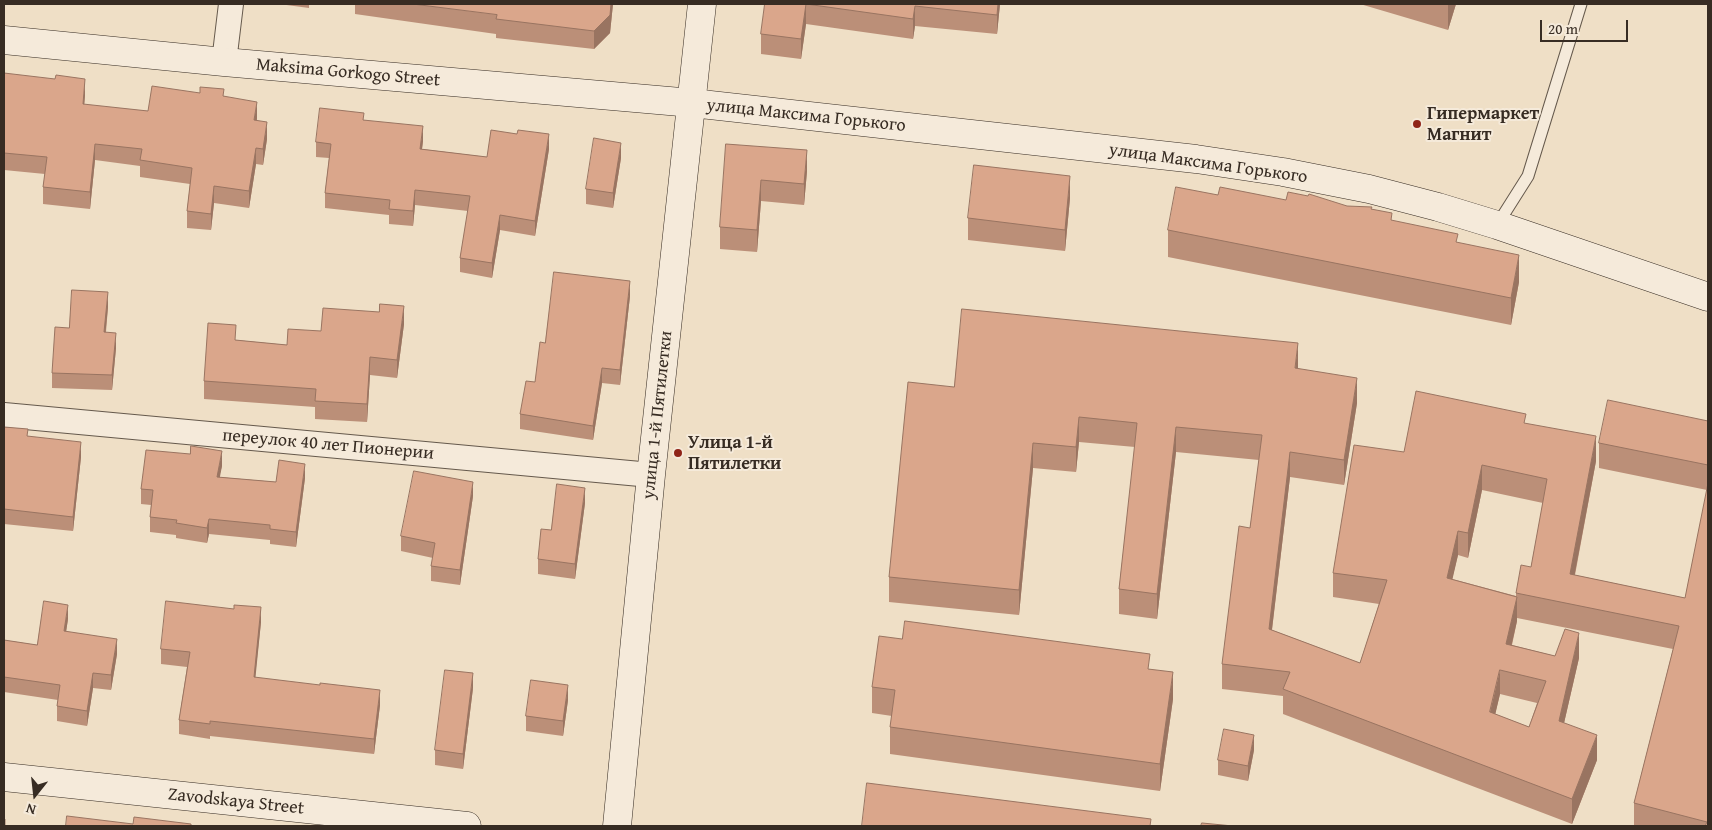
<!DOCTYPE html>
<meta charset="utf-8">
<style>
body{margin:0}
#map{position:relative;width:1712px;height:830px;overflow:hidden;background:#efdfc6;font-family:"Gentium Book Plus",serif}
canvas{display:block}
.frame{position:absolute;inset:0;border:5px solid #372c23;pointer-events:none}
.north{position:absolute;left:10px;top:770px;width:50px;height:50px;-webkit-text-stroke:4px #f5eada;paint-order:stroke;rotate:196deg;font-size:14px;font-weight:700;line-height:20px;text-align:center;color:#372c23}
.north::after{content:'';display:block;margin:auto;width:18px;height:22px;background:#372c23;clip-path:polygon(50% 0,100% 100%,50% 72%,0 100%)}
.scale{position:absolute;left:1540px;top:20px;width:88px;height:22px;box-sizing:border-box;border:2px solid #372c23;border-top:0;padding-left:6px;font-size:15px;line-height:18px;white-space:nowrap;color:#372c23;-webkit-text-stroke:4px #f5eada;paint-order:stroke}
</style>
<div id="map">
<canvas width="1712" height="830"></canvas>
<div class="frame"></div>
<div class="north">N</div>
<div class="scale">20 m</div>
</div>
<script>
const context = document.querySelector('canvas').getContext('2d');
context.lineJoin = 'round';
function strokePath(path, color, width, dash) { context.strokeStyle = color; context.lineWidth = width; context.lineCap = dash ? 'butt' : 'round'; context.setLineDash(dash || []); context.stroke(path); }
function paint(path, color) { context.fillStyle = color; context.fill(path, 'evenodd'); }
function write(font, color, halo, rows, align = 'center') {
  context.font = font + ' "Gentium Book Plus",serif'; context.lineWidth = 4; context.setLineDash([]); context.textBaseline = 'middle'; context.strokeStyle = halo; context.fillStyle = color; for (const [text, x, y, turn = 0] of rows) {
    context.save(); context.translate(x, y); context.rotate((+turn || 0) * Math.PI / 180); context.textAlign = isNaN(turn) ? turn : align; if (halo) context.strokeText(text, 0, 0); context.fillText(text, 0, 0); context.restore();
  }
}
const lane = new Path2D(`
 M 1497,225 L 1528,176 L 1581,4`);
const street = new Path2D(`
 M 224,62 L 231,4
 M 4,415 L 651,475`);
const secondary = new Path2D(`
 M 4,40 L 224,62 L 692,103 L 1196,159 L 1283,172 L 1369,189 L 1438,207 L 1497,225 L 1708,297
 M 4,777 L 467,826
 M 617,826 L 651,475 L 702,4`);
strokePath(lane, '#65594c', 13);
strokePath(street, '#65594c', 26);
strokePath(secondary, '#372c23', 29);
strokePath(lane, '#f5eada', 11);
strokePath(street, '#f5eada', 24);
strokePath(secondary, '#f5eada', 28);
paint(new Path2D(`
 M 279,4 L 309,4 L 309,8 Z
 M 355,4 L 613,4 L 610,33 L 594,49 L 496,38 L 496,34 L 355,14 Z
 M 765,4 L 1000,4 L 997,34 L 915,26 L 913,39 L 806,24 L 801,59 L 761,54 L 761,34 Z
 M 1360,4 L 1456,4 L 1448,30 Z
 M 4,73 L 85,95 L 84,105 L 148,111 L 224,96 L 257,118 L 257,120 L 267,139 L 263,165 L 256,164 L 249,208 L 214,203 L 211,230 L 187,228 L 187,211 L 190,184 L 140,177 L 140,166 L 95,160 L 90,209 L 43,204 L 43,187 L 45,174 L 4,170 Z
 M 364,120 L 423,141 L 422,149 L 487,157 L 549,149 L 535,236 L 500,230 L 492,278 L 460,272 L 460,258 L 468,211 L 415,205 L 413,226 L 389,224 L 389,215 L 325,208 L 325,193 L 329,158 L 316,157 L 316,142 Z
 M 726,144 L 807,171 L 804,205 L 761,201 L 757,252 L 720,249 L 720,227 Z
 M 621,158 L 613,208 L 586,204 L 586,189 Z
 M 1218,195 L 1347,206 L 1372,209 L 1392,221 L 1458,243 L 1519,282 L 1511,325 L 1168,257 L 1168,230 Z
 M 1070,198 L 1065,251 L 968,240 L 968,218 Z
 M 630,296 L 620,385 L 602,383 L 593,440 L 520,429 L 520,414 L 535,382 L 545,343 Z
 M 108,307 L 106,332 L 116,348 L 112,390 L 52,388 L 52,373 L 69,328 Z
 M 404,324 L 397,378 L 370,375 L 367,422 L 315,419 L 315,407 L 204,399 L 204,381 L 236,340 L 287,345 L 321,331 Z
 M 1298,369 L 1357,403 L 1344,485 L 1290,477 L 1272,630 L 1360,663 L 1379,604 L 1333,597 L 1333,573 L 1404,452 L 1526,424 L 1596,461 L 1575,575 L 1685,598 L 1707,490 L 1599,468 L 1599,443 L 1708,421 L 1708,826 L 1634,826 L 1634,803 L 1673,649 L 1517,618 L 1517,621 L 1512,645 L 1555,656 L 1579,658 L 1564,723 L 1597,760 L 1572,824 L 1283,714 L 1283,696 L 1222,689 L 1222,664 L 1250,528 L 1259,460 L 1176,452 L 1157,619 L 1119,614 L 1119,589 L 1135,447 L 1079,442 L 1076,472 L 1033,468 L 1019,615 L 889,602 L 889,577 L 954,387 ZM 1482,490 L 1543,503 L 1531,567 L 1516,593 L 1516,596 L 1452,579 L 1458,555 L 1468,558 ZM 1500,694 L 1537,703 L 1529,727 L 1495,714 Z
 M 4,427 L 81,457 L 73,531 L 4,524 Z
 M 222,466 L 219,477 L 276,482 L 305,478 L 296,547 L 270,544 L 270,540 L 209,534 L 207,543 L 176,538 L 176,535 L 150,532 L 150,517 L 151,505 L 141,504 L 141,489 Z
 M 473,496 L 460,585 L 431,581 L 431,566 L 433,558 L 401,551 L 401,536 Z
 M 585,503 L 575,579 L 538,574 L 538,559 L 551,530 Z
 M 234,609 L 261,622 L 255,677 L 380,705 L 374,754 L 210,736 L 210,739 L 179,734 L 179,720 L 187,667 L 161,664 L 161,649 Z
 M 68,619 L 66,631 L 117,654 L 111,690 L 93,688 L 87,726 L 57,721 L 57,706 L 58,700 L 4,692 L 4,640 L 37,645 Z
 M 1150,669 L 1173,699 L 1160,791 L 890,754 L 890,727 L 892,716 L 872,713 L 872,687 Z
 M 473,688 L 463,769 L 435,765 L 435,750 Z
 M 568,700 L 563,736 L 526,731 L 526,716 Z
 M 1254,750 L 1248,781 L 1218,775 L 1218,760 Z`), '#bb8f78');
paint(new Path2D(`
 M 611,4 L 613,4 L 610,33 L 594,49 L 594,31 Z
 M 806,4 L 806,24 L 801,59 L 801,39 Z
 M 998,4 L 1000,4 L 997,34 L 997,15 Z
 M 1448,4 L 1456,4 L 1448,30 Z
 M 915,6 L 915,26 L 913,39 L 913,19 Z
 M 85,79 L 85,95 L 83,121 L 83,104 Z
 M 257,102 L 257,118 L 254,137 L 254,120 Z
 M 267,122 L 267,139 L 263,165 L 263,149 Z
 M 423,126 L 423,141 L 420,164 L 420,149 Z
 M 549,134 L 549,149 L 535,236 L 535,221 Z
 M 621,143 L 621,158 L 613,208 L 613,193 Z
 M 95,144 L 95,160 L 90,209 L 90,192 Z
 M 256,148 L 256,164 L 249,208 L 249,191 Z
 M 807,150 L 807,171 L 804,205 L 804,184 Z
 M 1070,176 L 1070,198 L 1065,251 L 1065,230 Z
 M 761,180 L 761,201 L 757,252 L 757,230 Z
 M 214,186 L 214,203 L 211,230 L 211,214 Z
 M 415,190 L 415,205 L 413,226 L 413,211 Z
 M 500,215 L 500,230 L 492,278 L 492,263 Z
 M 1519,255 L 1519,282 L 1511,325 L 1511,298 Z
 M 630,281 L 630,296 L 620,385 L 620,370 Z
 M 108,292 L 108,307 L 104,347 L 104,332 Z
 M 404,306 L 404,324 L 397,378 L 397,360 Z
 M 116,333 L 116,348 L 112,390 L 112,375 Z
 M 1298,343 L 1298,368 L 1295,393 L 1295,368 Z
 M 370,357 L 370,375 L 367,422 L 367,404 Z
 M 602,368 L 602,383 L 593,440 L 593,426 Z
 M 1357,378 L 1357,403 L 1344,485 L 1344,460 Z
 M 1079,417 L 1079,442 L 1076,472 L 1076,447 Z
 M 1176,427 L 1176,452 L 1157,619 L 1157,594 Z
 M 1596,436 L 1596,461 L 1570,599 L 1570,574 Z
 M 81,442 L 81,457 L 73,531 L 73,517 Z
 M 1033,443 L 1033,468 L 1019,615 L 1019,590 Z
 M 222,451 L 222,466 L 217,492 L 217,477 Z
 M 1290,452 L 1290,477 L 1269,654 L 1269,629 Z
 M 305,464 L 305,478 L 296,547 L 296,532 Z
 M 1482,465 L 1482,490 L 1468,558 L 1468,533 Z
 M 473,482 L 473,496 L 460,585 L 460,570 Z
 M 585,488 L 585,503 L 575,579 L 575,564 Z
 M 209,519 L 209,534 L 207,543 L 207,528 Z
 M 1458,531 L 1458,555 L 1447,603 L 1447,578 Z
 M 1517,597 L 1517,621 L 1506,669 L 1506,644 Z
 M 68,605 L 68,619 L 64,646 L 64,631 Z
 M 261,607 L 261,622 L 254,692 L 254,677 Z
 M 1579,633 L 1579,658 L 1559,745 L 1559,721 Z
 M 117,639 L 117,654 L 111,690 L 111,675 Z
 M 1500,670 L 1500,694 L 1490,737 L 1490,712 Z
 M 1173,672 L 1173,699 L 1160,791 L 1160,764 Z
 M 93,673 L 93,688 L 87,726 L 87,711 Z
 M 473,673 L 473,688 L 463,769 L 463,754 Z
 M 568,685 L 568,700 L 563,736 L 563,721 Z
 M 380,690 L 380,705 L 374,754 L 374,739 Z
 M 1254,735 L 1254,750 L 1248,781 L 1248,766 Z
 M 1597,735 L 1597,760 L 1572,824 L 1572,799 Z`), '#997461');
const building = new Path2D(`
 M 413,4 L 611,4 L 610,15 L 594,31 L 496,19 L 497,15 Z
 M 765,4 L 998,4 L 997,15 L 915,6 L 913,19 L 806,4 L 801,39 L 761,34 Z
 M 4,73 L 55,79 L 56,75 L 85,79 L 83,104 L 148,111 L 152,86 L 200,93 L 200,87 L 224,89 L 223,96 L 257,102 L 254,120 L 267,122 L 263,149 L 256,148 L 249,191 L 214,186 L 211,214 L 187,211 L 192,168 L 140,160 L 142,149 L 95,144 L 90,192 L 43,187 L 47,157 L 4,153 Z
 M 320,108 L 364,113 L 363,120 L 423,126 L 420,149 L 487,157 L 491,130 L 517,134 L 518,130 L 549,134 L 535,221 L 500,215 L 492,263 L 460,258 L 470,196 L 415,190 L 413,211 L 389,209 L 390,200 L 325,193 L 331,144 L 316,142 Z
 M 594,138 L 621,143 L 613,193 L 586,189 Z
 M 726,144 L 807,150 L 804,184 L 761,180 L 757,230 L 720,227 Z
 M 974,165 L 1070,176 L 1065,230 L 968,218 Z
 M 1176,187 L 1218,195 L 1220,187 L 1286,200 L 1288,192 L 1308,196 L 1309,194 L 1347,206 L 1372,207 L 1371,209 L 1392,213 L 1391,220 L 1458,234 L 1456,242 L 1519,255 L 1511,298 L 1168,230 Z
 M 554,272 L 630,281 L 620,370 L 602,368 L 593,426 L 520,414 L 526,381 L 535,382 L 540,342 L 545,343 Z
 M 72,290 L 108,292 L 104,332 L 116,333 L 112,375 L 52,373 L 55,327 L 69,328 Z
 M 380,304 L 404,306 L 397,360 L 370,357 L 367,404 L 315,401 L 316,389 L 204,381 L 208,323 L 236,325 L 235,340 L 287,345 L 288,329 L 321,331 L 323,308 L 379,312 Z
 M 962,309 L 1298,343 L 1295,368 L 1357,378 L 1344,460 L 1290,452 L 1269,629 L 1360,663 L 1387,580 L 1333,573 L 1354,445 L 1404,452 L 1416,391 L 1526,414 L 1524,423 L 1596,436 L 1570,574 L 1685,598 L 1708,483 L 1708,826 L 1705,826 L 1707,822 L 1634,803 L 1679,626 L 1516,593 L 1521,565 L 1531,567 L 1547,479 L 1482,465 L 1468,533 L 1458,531 L 1447,578 L 1517,597 L 1506,644 L 1555,656 L 1565,629 L 1579,633 L 1559,721 L 1597,735 L 1572,799 L 1283,689 L 1290,672 L 1222,664 L 1239,526 L 1250,528 L 1262,435 L 1176,427 L 1157,594 L 1119,589 L 1137,423 L 1079,417 L 1076,447 L 1033,443 L 1019,590 L 889,577 L 908,382 L 954,387 ZM 1500,670 L 1546,681 L 1529,727 L 1490,712 Z
 M 1608,400 L 1708,421 L 1708,465 L 1599,443 Z
 M 4,427 L 28,429 L 27,436 L 81,442 L 73,517 L 4,509 Z
 M 191,446 L 222,451 L 217,477 L 276,482 L 279,460 L 305,464 L 296,532 L 270,529 L 270,525 L 209,519 L 207,528 L 176,523 L 177,520 L 150,517 L 153,490 L 141,489 L 146,450 L 190,454 Z
 M 414,471 L 473,482 L 460,570 L 431,566 L 435,543 L 401,536 Z
 M 557,484 L 585,488 L 575,564 L 538,559 L 541,529 L 551,530 Z
 M 44,601 L 68,605 L 64,631 L 117,639 L 111,675 L 93,673 L 87,711 L 57,706 L 60,685 L 4,677 L 4,640 L 37,645 Z
 M 166,601 L 234,609 L 234,605 L 261,607 L 254,677 L 320,685 L 320,683 L 380,690 L 374,739 L 210,721 L 210,724 L 179,720 L 190,652 L 161,649 Z
 M 905,621 L 1150,654 L 1148,669 L 1173,672 L 1160,764 L 890,727 L 895,690 L 872,687 L 879,636 L 902,639 Z
 M 445,670 L 473,673 L 463,754 L 435,750 Z
 M 531,680 L 568,685 L 563,721 L 526,716 Z
 M 1224,729 L 1254,735 L 1248,766 L 1218,760 Z
 M 867,783 L 1151,819 L 1150,826 L 862,826 Z
 M 67,816 L 133,824 L 134,817 L 191,824 L 191,826 L 66,826 Z
 M 4,819 L 5,819 L 5,826 L 4,826 Z
 M 1202,823 L 1233,826 L 1201,826 Z`);
paint(building, '#daa68b');
strokePath(building, '#997461', 1);
for (const [x, y, r, color] of [
 [1417,124,5,"#8f2418"],
 [678,453,5,"#8f2418"]
]) { const dot = new Path2D(); dot.arc(x, y, r, 0, 2 * Math.PI); context.fillStyle = color; context.fill(dot); strokePath(dot, '#f5eada', 2); }
write('18px', '#372c23', '#f5eada', [
 ["Maksima Gorkogo Street",348,73,5],
 ["улица Максима Горького",806,116,6],
 ["улица Максима Горького",1208,164,8],
 ["улица 1-й Пятилетки",658,415,-84],
 ["переулок 40 лет Пионерии",328,445,5],
 ["Zavodskaya Street",236,802,6]
]);
write('bold 18px', '#372c23', '#f5eada', [
 ["Гипермаркет",1427,114],
 ["Магнит",1427,135],
 ["Улица 1-й",688,443],
 ["Пятилетки",688,464]
], 'left');
</script>
